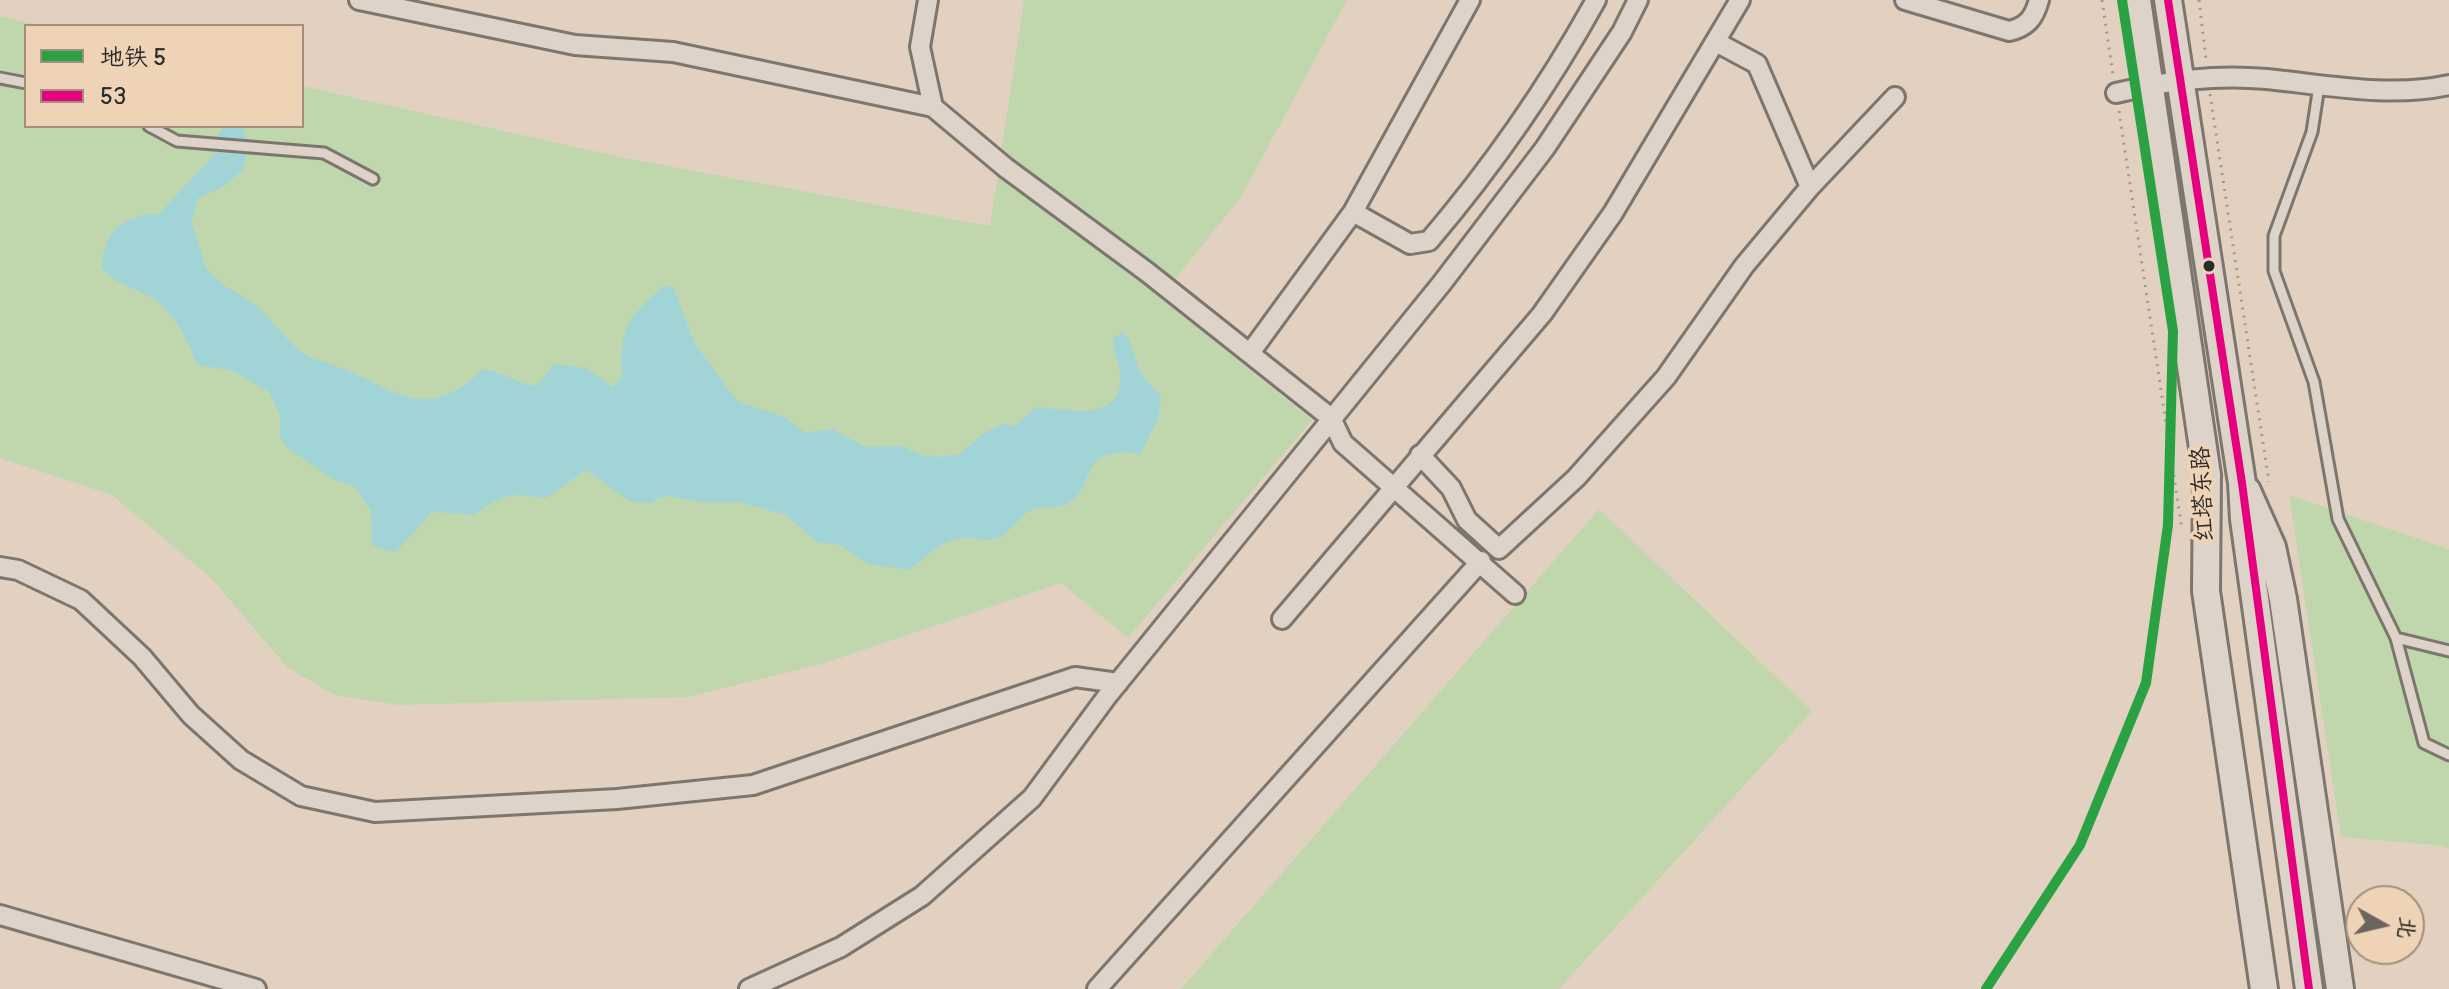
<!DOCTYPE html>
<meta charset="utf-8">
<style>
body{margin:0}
#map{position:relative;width:2449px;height:989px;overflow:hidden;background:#e2d1c0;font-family:Pangolin,"LXGW WenKai TC",sans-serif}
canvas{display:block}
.legend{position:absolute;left:24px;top:24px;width:280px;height:104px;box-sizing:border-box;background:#efd3b6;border:2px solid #a1907e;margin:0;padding:10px 14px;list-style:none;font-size:24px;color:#2b2b2b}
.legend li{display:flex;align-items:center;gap:16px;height:40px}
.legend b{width:40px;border:2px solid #a1907e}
.north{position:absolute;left:2345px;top:885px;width:80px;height:80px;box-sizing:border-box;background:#efd3b6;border:2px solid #a1907e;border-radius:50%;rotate:98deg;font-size:22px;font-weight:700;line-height:32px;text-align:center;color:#2b2b2b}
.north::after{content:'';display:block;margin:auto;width:28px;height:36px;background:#6b655f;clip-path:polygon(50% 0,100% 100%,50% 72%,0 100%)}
</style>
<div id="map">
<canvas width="2449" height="989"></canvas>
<ul class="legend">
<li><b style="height:10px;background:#2aa243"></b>地铁 5</li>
<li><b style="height:10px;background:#e5007d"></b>53</li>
</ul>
<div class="north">北</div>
</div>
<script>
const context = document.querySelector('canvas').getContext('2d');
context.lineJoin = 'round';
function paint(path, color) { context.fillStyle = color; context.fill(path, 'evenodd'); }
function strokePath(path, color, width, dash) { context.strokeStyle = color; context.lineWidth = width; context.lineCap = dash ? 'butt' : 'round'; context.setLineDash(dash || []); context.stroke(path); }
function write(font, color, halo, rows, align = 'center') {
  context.font = font + ' Pangolin,"LXGW WenKai TC",sans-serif'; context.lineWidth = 7; context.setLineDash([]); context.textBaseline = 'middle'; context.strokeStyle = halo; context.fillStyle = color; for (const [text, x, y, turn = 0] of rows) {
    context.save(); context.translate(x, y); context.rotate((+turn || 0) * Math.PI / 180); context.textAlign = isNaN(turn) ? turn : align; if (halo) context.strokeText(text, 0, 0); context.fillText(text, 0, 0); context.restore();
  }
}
paint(new Path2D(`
 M 1024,0 L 1347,0 L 1241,197 L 1160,298 L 1312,420 L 1128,638 L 1061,583 L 822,664 L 689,697 L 398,705 L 335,695 L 288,668 L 211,578 L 112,495 L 0,458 L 0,16 L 43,26 L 26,26 L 26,126 L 302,126 L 302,86 L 625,158 L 990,226 Z
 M 2289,495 L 2449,549 L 2449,849 L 2444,846 L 2341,837 Z
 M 1599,509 L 1812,711 L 1559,989 L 1181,989 Z`), '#c0d7ae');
paint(new Path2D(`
 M 224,126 L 244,128 L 247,146 L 243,170 L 222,187 L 198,198 L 191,225 C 201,239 199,257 208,270 C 219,286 238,292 253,303 C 266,312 284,338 300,351 C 314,361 335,364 351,372 C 408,399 431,417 484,369 C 503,372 517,383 536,386 L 554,364 L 586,368 L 612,387 L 622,377 C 619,328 628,317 664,286 L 673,287 L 695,344 L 738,402 L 784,417 L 806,433 L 833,429 L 865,447 L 901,446 L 921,455 L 939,457 L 960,454 L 984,433 L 1003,424 L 1015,426 L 1036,407 C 1065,409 1124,425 1120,375 C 1119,363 1114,351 1113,338 L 1121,333 L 1127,336 C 1142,369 1132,368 1161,395 L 1158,419 L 1140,454 C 1074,445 1098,488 1067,504 C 1058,509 1045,506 1036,508 C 1022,512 1012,532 998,538 C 987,543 973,537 961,538 C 942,540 924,559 909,570 L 868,564 L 841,545 L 817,542 L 786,515 L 739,502 L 708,503 L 666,496 L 648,503 L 630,501 L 586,470 L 546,498 C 509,493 504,493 474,515 L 432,512 L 396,552 L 372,545 L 371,511 L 355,487 L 335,480 L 285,446 L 280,436 L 280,415 L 269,392 L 235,372 L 197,364 C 188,341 173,310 150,297 C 129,284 119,288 102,267 C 104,231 123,215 159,214 L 217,152 L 216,138 Z`), '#a1d4d7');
const lane = new Path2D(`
 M 0,78 L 26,83
 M 2319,86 L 2312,132 L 2274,236 L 2274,271 L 2314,382 L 2338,519 L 2396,638 L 2424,743 L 2449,755
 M 149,126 L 177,141 L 324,153 L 373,179
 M 2396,638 L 2449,651`);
const street = new Path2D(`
 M 359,0 L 575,45 L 673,52 L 933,107 L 1006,168 L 1147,272 L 1331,418 L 1343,443 L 1515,594
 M 928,0 L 920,47 L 933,107
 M 1905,0 L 2009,31 C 2027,27 2034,18 2039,0
 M 1716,42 L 1757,64 L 1810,187
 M 2116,93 C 2167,81 2214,74 2267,79 C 2326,85 2390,98 2449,85
 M 1353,212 L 1410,244 L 1429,241 C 1492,167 1549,85 1596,0
 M 1250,353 L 1353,212 L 1470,0
 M 1420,455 L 1451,488 L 1467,520 L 1499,549 L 1576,478 L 1666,377 L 1744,266 L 1810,187 L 1895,97
 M 0,567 L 18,570 L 81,600 L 142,657 L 191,715 L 241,760 L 301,796 L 375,812 L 617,799 L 753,785 L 1075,677 L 1118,683
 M 1282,619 L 1542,314 L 1613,213 L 1740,0
 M 0,915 L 256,989
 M 749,989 L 841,947 L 922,896 L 1032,798 L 1108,695 L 1442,283 L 1545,148 L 1622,32 L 1638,0
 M 1097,989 L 1481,561`);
const secondary = new Path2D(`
 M 2137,0 L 2207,475 L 2206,591 L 2264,989
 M 2168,0 L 2242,483 L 2244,519 L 2309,989
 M 2247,491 L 2272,547 L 2283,599 L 2340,989`);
strokePath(lane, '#7d766e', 15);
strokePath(street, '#7d766e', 24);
strokePath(secondary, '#7d766e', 32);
strokePath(new Path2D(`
 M 2102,0 L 2113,75
 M 2199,0 L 2206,59
 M 2210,94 L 2269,482
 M 2119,111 L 2182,530`), '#a19a91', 3, [2, 6]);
strokePath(lane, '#ddd3c8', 9);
strokePath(street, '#ddd3c8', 18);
strokePath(secondary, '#ddd3c8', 26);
strokePath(new Path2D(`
 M 2168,0 L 2242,483 L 2309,989`), '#e5007d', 8);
strokePath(new Path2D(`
 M 1986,989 L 2080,845 L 2146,683 L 2168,525 L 2173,331 L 2122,0`), '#2aa243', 10);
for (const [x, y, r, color] of [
 [2209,266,7,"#2b2b2b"]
]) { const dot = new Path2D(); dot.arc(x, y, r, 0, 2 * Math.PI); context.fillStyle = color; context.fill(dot); strokePath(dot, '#efd3b6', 3); }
write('24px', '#2b2b2b', '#efd3b6', [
 ["红塔东路",2204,494,-93]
]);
</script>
